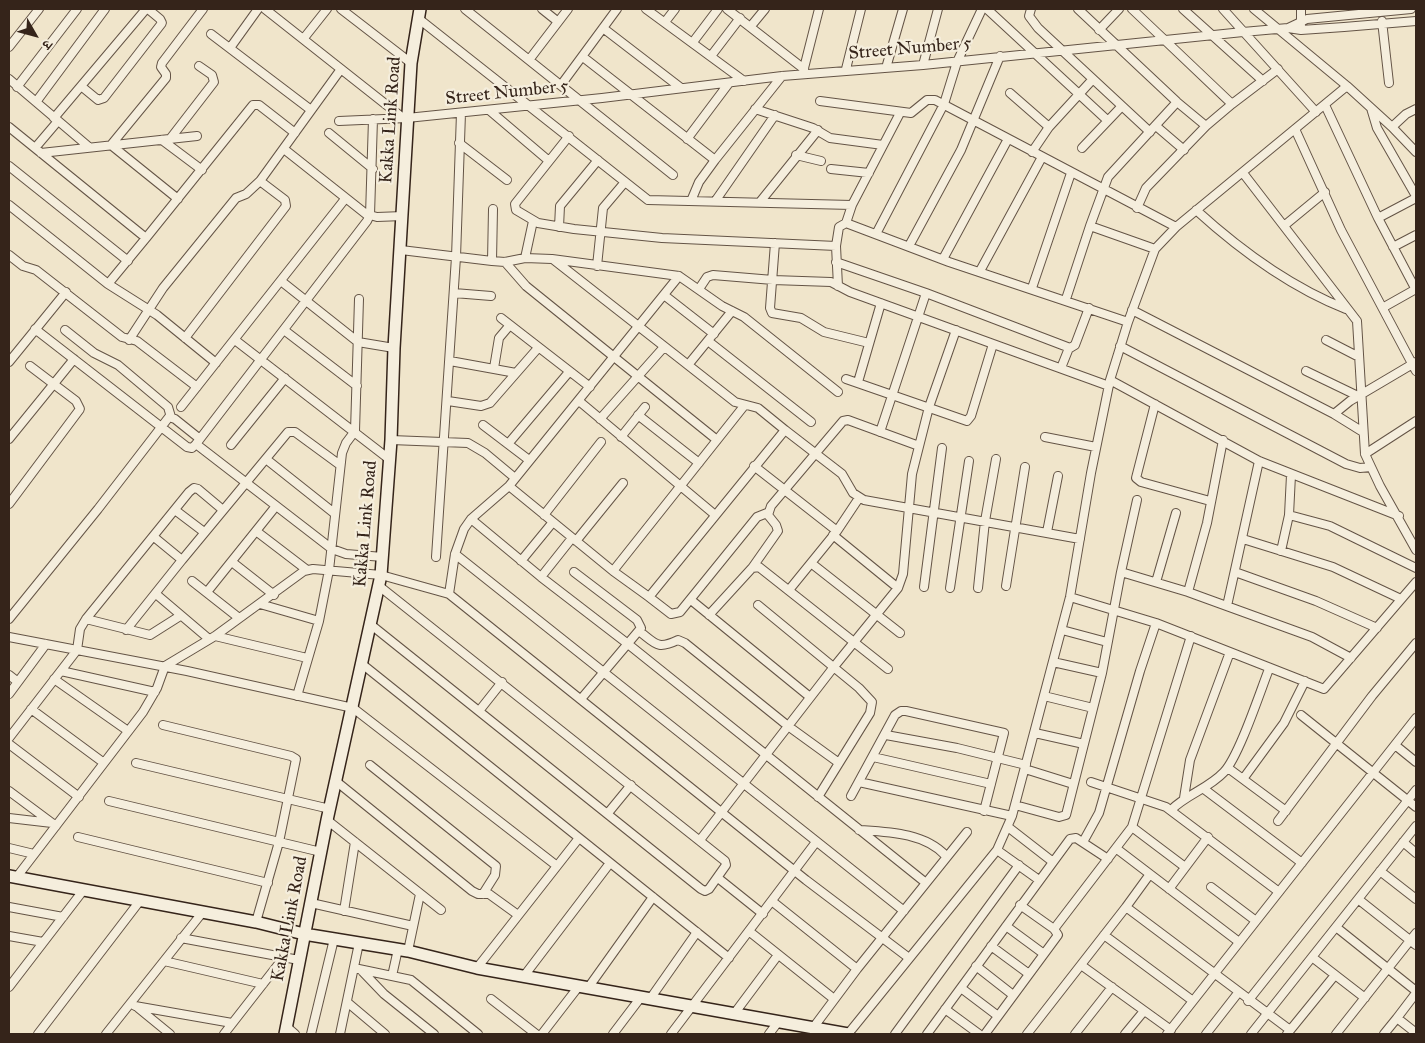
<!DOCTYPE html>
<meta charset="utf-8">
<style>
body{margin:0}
#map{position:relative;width:1425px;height:1043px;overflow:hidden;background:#f0e5cb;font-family:"IM FELL Great Primer","Noto Serif Devanagari",serif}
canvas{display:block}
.frame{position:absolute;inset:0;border:10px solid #35241a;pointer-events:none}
.north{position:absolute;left:10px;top:10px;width:50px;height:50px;-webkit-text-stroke:4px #f5eedd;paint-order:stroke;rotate:128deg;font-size:14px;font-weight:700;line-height:20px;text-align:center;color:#35241a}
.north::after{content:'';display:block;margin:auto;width:18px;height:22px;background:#35241a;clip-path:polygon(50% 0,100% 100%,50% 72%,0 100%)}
</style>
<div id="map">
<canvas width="1425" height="1043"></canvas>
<div class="frame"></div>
<div class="north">उ</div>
</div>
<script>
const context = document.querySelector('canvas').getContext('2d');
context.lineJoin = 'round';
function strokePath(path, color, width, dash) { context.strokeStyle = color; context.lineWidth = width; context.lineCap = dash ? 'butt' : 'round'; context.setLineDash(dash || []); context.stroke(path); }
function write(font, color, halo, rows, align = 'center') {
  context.font = font + ' "IM FELL Great Primer",serif'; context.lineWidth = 4.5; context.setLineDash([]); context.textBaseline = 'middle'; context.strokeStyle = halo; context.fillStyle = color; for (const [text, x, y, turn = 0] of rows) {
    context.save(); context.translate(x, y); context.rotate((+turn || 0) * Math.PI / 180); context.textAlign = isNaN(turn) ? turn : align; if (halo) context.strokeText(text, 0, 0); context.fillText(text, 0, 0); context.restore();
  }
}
const street = new Path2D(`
 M 265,9 L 403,118
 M 341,9 L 411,63
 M 465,9 L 673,175
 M 542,9 L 557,21
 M 646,9 L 744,81
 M 727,9 L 804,69
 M 987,9 L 1107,120
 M 1031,9 L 1029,16 L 1038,28 L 1150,132
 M 1078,9 L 1177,102 L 1206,126
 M 1132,9 L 1232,104
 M 1183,9 L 1263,81
 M 1223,9 L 1316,112
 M 1254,9 L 1347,86 L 1392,127 L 1416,152
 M 1301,9 L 1301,25
 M 419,19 L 648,200 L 852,205
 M 1382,21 L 1389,83
 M 665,22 L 675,9
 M 751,26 L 765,9
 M 603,28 L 681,88
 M 1288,28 L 1307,19 L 1411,9
 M 1099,30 L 1119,9
 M 211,34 L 311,110
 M 304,38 L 327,9
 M 693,42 L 718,9
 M 9,47 L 39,9
 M 230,48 L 258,9
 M 711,56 L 740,18
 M 583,57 L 715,160 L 782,76
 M 529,60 L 568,9
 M 923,65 L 938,9
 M 886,68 L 903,9
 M 846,69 L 861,9
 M 803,72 L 819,9
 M 9,79 L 89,147
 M 561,85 L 617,9
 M 81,86 L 98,100 L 104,98 L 162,23 L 160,19 L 148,9
 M 17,87 L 77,9
 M 1010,93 L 1049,127
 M 820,101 L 911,113 L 927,100 L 935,100 L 1176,227
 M 36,102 L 105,9
 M 1325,105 L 1378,218 L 1416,290
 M 1371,108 L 1377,128 L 1416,196
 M 755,109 L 813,128 L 830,138 L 883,145
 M 489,110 L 549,161
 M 54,118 L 146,9
 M 339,121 L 407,118 L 602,98 L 782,76 L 923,65 L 1243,32 L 1288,28 L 1301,30 L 1344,27 L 1416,21
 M 1156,126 L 1184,150
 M 9,127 L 146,238 L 253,105 L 259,105 L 295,133
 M 1392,127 L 1406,114 L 1416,109
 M 1295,129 L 1341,230 L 1416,371
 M 329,133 L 373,169
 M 569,136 L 515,204 L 516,210 L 538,223 L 574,229 L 662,238 L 836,246
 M 170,139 L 214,82 L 212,75 L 199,66
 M 687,139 L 729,83
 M 162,140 L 202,170
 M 459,143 L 507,180
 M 35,148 L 58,121
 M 1082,148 L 1122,106
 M 284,149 L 366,214 L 377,217 L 403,216
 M 1032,152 L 1049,127 L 1093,79
 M 41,153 L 197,136
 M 796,155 L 821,161
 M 9,166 L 128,261
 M 831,169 L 869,173
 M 1243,173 L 1357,321 L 1365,454 L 1380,486 L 1416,550
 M 178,199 L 111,145 L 166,78 L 166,74 L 161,67 L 162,63 L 203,9
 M 716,200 L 775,115
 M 691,201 L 699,182 L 715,160
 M 760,202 L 818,130
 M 9,205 L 108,284 L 146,238
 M 1137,208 L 1146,188 L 1206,126 L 1232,104 L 1278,69
 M 1196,210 C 1240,250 1290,287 1346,309
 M 1378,218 L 1416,198
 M 846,223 L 852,205 L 900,113
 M 1285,225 L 1325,192
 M 1090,226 L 1155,249
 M 559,227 L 560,206 L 598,160
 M 876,234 L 944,104 L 957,62 L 982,9
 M 775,243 L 770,308 L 772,313 L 801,318 L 824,332 L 869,343
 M 909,246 L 961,150 L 1000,56
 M 1393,247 L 1416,235
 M 401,250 L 492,261 L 505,262 L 525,258 L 552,259 L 679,276 L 722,306 L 744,317 L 838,392
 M 9,255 L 23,266 L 36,270 L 122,337 L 137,341 L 197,387
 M 525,258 L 533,221
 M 943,259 L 1008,139
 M 554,260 L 688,365
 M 492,261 L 493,209
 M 505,262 L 526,286 L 717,440
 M 836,262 L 926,293 L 1070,348 L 1075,345 L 1089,308
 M 597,266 L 603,208 L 625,182
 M 980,271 L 1042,157
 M 281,281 L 358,342 L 394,348
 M 108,284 L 157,315 L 216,363
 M 838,286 L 836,246 L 839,227 L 846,223 L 949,262 L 1128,322
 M 1032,288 L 1071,173
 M 699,289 L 707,277 L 713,275 L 773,280 L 831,282 L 850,292 L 1109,386
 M 454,293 L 491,296
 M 664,295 L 714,334
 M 1066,299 L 1090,226 L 1108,177 L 1177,102
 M 1384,307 L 1416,289
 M 1132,310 L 1334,414 L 1363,432
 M 732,311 L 688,365 L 735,402 L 758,408 L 785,430
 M 501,318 L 590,387
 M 35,329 L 187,447 L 192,448 L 196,444 L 332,549 L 346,554 L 383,557
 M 65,330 L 94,353 L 118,365 L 168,407 L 171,417
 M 284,330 L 357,386
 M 185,338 L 286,206 L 285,200 L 260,181
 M 129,340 L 163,288 L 236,198 L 246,194 L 260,181 L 341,69
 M 235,340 L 389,459
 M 1326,340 L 1359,357
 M 708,341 L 811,422
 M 1120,346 L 1346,464 L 1360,468 L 1371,467
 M 450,361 L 516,373
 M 9,362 L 66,292
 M 494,368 L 499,338 L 510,325
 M 1061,368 L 1069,348
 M 1306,371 L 1360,397
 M 846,379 L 967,421 L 971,416 L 993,344
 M 1110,380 L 1259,461 L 1399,516
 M 858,382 L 881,303
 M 448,401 L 481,406 L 490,403 L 538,348
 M 579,401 L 714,514
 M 1155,404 L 1136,478 L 1141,482 L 1210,501
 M 181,407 L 345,199
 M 1334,414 L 1350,401 L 1416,362
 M 638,415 L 699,463
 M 600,419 L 664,347
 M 483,425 L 529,460
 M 880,432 L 926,293
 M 621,437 L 645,407
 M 1045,437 L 1096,447
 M 9,439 L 74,359
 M 391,440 L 468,443 L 485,453 L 515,478
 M 196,444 L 367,221 L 370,215 L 373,119
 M 508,444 L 569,372
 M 231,445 L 285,378
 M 1365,454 L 1416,421
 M 266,459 L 334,513
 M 754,466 L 837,531
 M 509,486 L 613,571 L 744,406
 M 9,504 L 80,409 L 76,401 L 30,366
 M 175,510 L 204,532
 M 544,515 L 601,442
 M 1289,515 L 1330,526 L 1416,568
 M 471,519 L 541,577 L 572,538
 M 256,531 L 307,570
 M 1047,532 L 1058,476
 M 833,535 L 898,588
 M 1243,539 L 1333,567 L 1401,599
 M 576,541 L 623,483
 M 1281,551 L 1289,515 L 1291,475
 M 455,554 L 904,911
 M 436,557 L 456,257 L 461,113
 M 182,560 L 288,432 L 295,432 L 340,465
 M 521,561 L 553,522
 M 232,562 L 274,595
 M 811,563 L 900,633
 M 752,568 L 778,531 L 776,525 L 768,515 L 771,506 L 843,421 L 848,420 L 919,446
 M 613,571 L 649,597 L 785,430 L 842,474 L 853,493 L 864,500 L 1080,539
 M 574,572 L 637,620 L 641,628 L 581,699
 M 1121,572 L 1188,592 L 1312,637 L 1351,658
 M 1235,572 L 1316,601 L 1377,628
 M 541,577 L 628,644 L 926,883
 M 192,581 L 239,618
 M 1156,582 L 1176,513
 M 1006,586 L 1025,467
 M 924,587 L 942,448
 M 950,588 L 969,461
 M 978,588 L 985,521 L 996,459
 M 789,590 L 837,531 L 859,498
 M 207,592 L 276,506
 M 1188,592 L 1207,523 L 1223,440
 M 156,594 L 209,639
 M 449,594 L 455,554 L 464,529 L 471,519 L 509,486 L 679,276
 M 649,597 L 671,614 L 680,612 L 757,517 L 767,513
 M 1070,597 L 1156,623 L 1324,689 L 1416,582
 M 691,600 L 810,697
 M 260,604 L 319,621
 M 758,605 L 859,688 L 872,702 L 870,713 L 818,797
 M 1227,606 L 1259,461
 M 709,615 L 752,568 L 759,567 L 888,669
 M 9,619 L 98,509 L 169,417 L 175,419 L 200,439
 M 86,619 L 150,635 L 180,616
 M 370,624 L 701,889 L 705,891 L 709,889 L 726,865 L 725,861 L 379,586
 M 126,630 L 182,560 L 154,537
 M 1062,630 L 1107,642
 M 639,631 C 656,644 657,650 678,640 L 685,643 L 788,726 L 839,763
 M 215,636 L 307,658
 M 9,637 L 187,671 L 353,708 L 557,866
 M 1053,662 L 1102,673
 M 362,664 L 729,958
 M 61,671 L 155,692
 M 9,675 L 18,682
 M 54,679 L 128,731
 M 9,694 L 46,644
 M 297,696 L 319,621 L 329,570 L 342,453 L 346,443 L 355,431 L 359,299
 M 1044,696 L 1093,708
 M 31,709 L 104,763
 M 479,711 L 502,682
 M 1301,715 L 1416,807
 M 163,725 L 291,756 L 296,759 L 279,842 L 256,922
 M 1035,733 L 1084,744
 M 886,735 L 957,748 L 1026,765
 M 9,738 L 77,650 L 80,629 L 86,619 L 189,492 L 194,488 L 198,489 L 223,510
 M 9,744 L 79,797
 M 1395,745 L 1416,762
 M 873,757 L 991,784
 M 136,763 L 330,809
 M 370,765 L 496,866 L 495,875 L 483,894
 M 1228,768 L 1286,811
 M 1025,769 L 1073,784
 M 1243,779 L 1284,723 L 1305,681
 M 337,782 L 472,891 L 478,894 L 489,894 L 518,915
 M 859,782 L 1012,816
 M 1091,782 L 1166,807 L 1279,892
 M 1204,789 L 1302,863
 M 9,791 L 56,826
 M 851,796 L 895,715 L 901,711 L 906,711 L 1004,733 L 984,811
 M 1184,798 L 1190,760 L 1230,652
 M 109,801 L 321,852
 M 1015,805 L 1059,817 L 1066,815 L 1102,673 L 1121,572 L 1137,500
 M 1171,810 C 1187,794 1208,789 1224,772 C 1239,756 1260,692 1269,669
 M 608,813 L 631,785
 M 9,818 L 52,823
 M 327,820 L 441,910
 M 1278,821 L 1372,696 L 1416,643
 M 1008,827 L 1053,862
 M 1132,827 L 1185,867
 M 859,830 C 889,832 925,833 946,856
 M 78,837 L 268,883
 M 700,840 L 833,668 L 898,588 L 903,574 L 912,474 L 929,407 L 956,330
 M 1083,842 L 1099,813 L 1140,671 L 1156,623
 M 1403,842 L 1416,853
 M 9,848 L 34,854
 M 1117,849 L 1239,942
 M 997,850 L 1039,880
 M 1380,871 L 1416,899
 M 16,878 L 143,712 L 157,688 L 165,666 L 215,636 L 304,571 L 313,569 L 381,575 L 449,594 L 806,880 L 909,958
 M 718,878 L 763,914
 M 1211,887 L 1256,921
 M 1169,889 L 1208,837
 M 1358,899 L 1416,945
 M 773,902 L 857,969 L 813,1028
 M 311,903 L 413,926
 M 9,907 L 63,917
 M 1126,907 L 1150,874
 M 344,911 L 355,842
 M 1006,926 L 1044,954
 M 1336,927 L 1416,991
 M 1054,929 L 1132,827 L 1191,636
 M 750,932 L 834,999
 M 1104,935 L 1193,1001
 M 9,936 L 43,942
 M 181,938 L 299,960
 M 991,946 L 1029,974
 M 408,951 L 420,894
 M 1312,957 L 1365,998
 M 164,961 L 263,984
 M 1081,965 L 1171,1030
 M 976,966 L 1013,995
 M 354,968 L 411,980 L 478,1034
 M 477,968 L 579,838
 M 857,969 L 967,832
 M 361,970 L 384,994 L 434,1034
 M 392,976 L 398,949
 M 524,976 L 610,863
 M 9,987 L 82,892
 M 588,988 L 653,897
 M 961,988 L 998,1016
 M 491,999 L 536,1034
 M 650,999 L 697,932
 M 1248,1001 L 1416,790
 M 347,1002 L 385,1034
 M 135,1006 L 232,1023
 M 137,1007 L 170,1034
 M 945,1009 L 979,1034
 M 734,1014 L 778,955
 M 1397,1018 L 1416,993
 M 287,1027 L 295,1034
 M 38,1034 L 139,902
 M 106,1034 L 202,913
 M 224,1034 L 284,957
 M 311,1034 L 334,939
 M 340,1034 L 359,943
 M 542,1034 L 579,986
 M 613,1034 L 641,997
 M 671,1034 L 816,842
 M 769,1034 L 778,1022
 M 848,1034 L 997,850 L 1012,816 L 1070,597 L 1091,473 L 1110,380 L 1128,322 L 1155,249 L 1176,227 L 1347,86
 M 895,1034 L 1019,865
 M 927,1034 L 1070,839 L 1076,838 L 1108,859
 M 985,1034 L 1058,935 L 1054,929 L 1020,905
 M 1027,1034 L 1126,907 L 1290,1030
 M 1075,1034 L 1112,987
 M 1125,1034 L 1144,1011
 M 1167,1034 L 1416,718
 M 1206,1034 L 1238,993
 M 1251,1034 L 1416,826
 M 1287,1034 L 1335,975
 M 1336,1034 L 1416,933
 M 1384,1034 L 1397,1018 L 1416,1033`);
const secondary = new Path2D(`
 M 9,876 L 256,922 L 304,934 L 408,951 L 477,968 L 848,1034
 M 285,1034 L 327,820 L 381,575 L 391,440 L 394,348 L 411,63 L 420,9`);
strokePath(street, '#645446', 10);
strokePath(secondary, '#35241a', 14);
strokePath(street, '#f5eedd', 8);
strokePath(secondary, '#f5eedd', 11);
write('18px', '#35241a', '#f5eedd', [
 ["Street Number 5",910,49,-5],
 ["Street Number 5",507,93,-6],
 ["Kakka Link Road",391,120,-86],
 ["Kakka Link Road",366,524,-85],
 ["Kakka Link Road",290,919,-79]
]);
</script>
